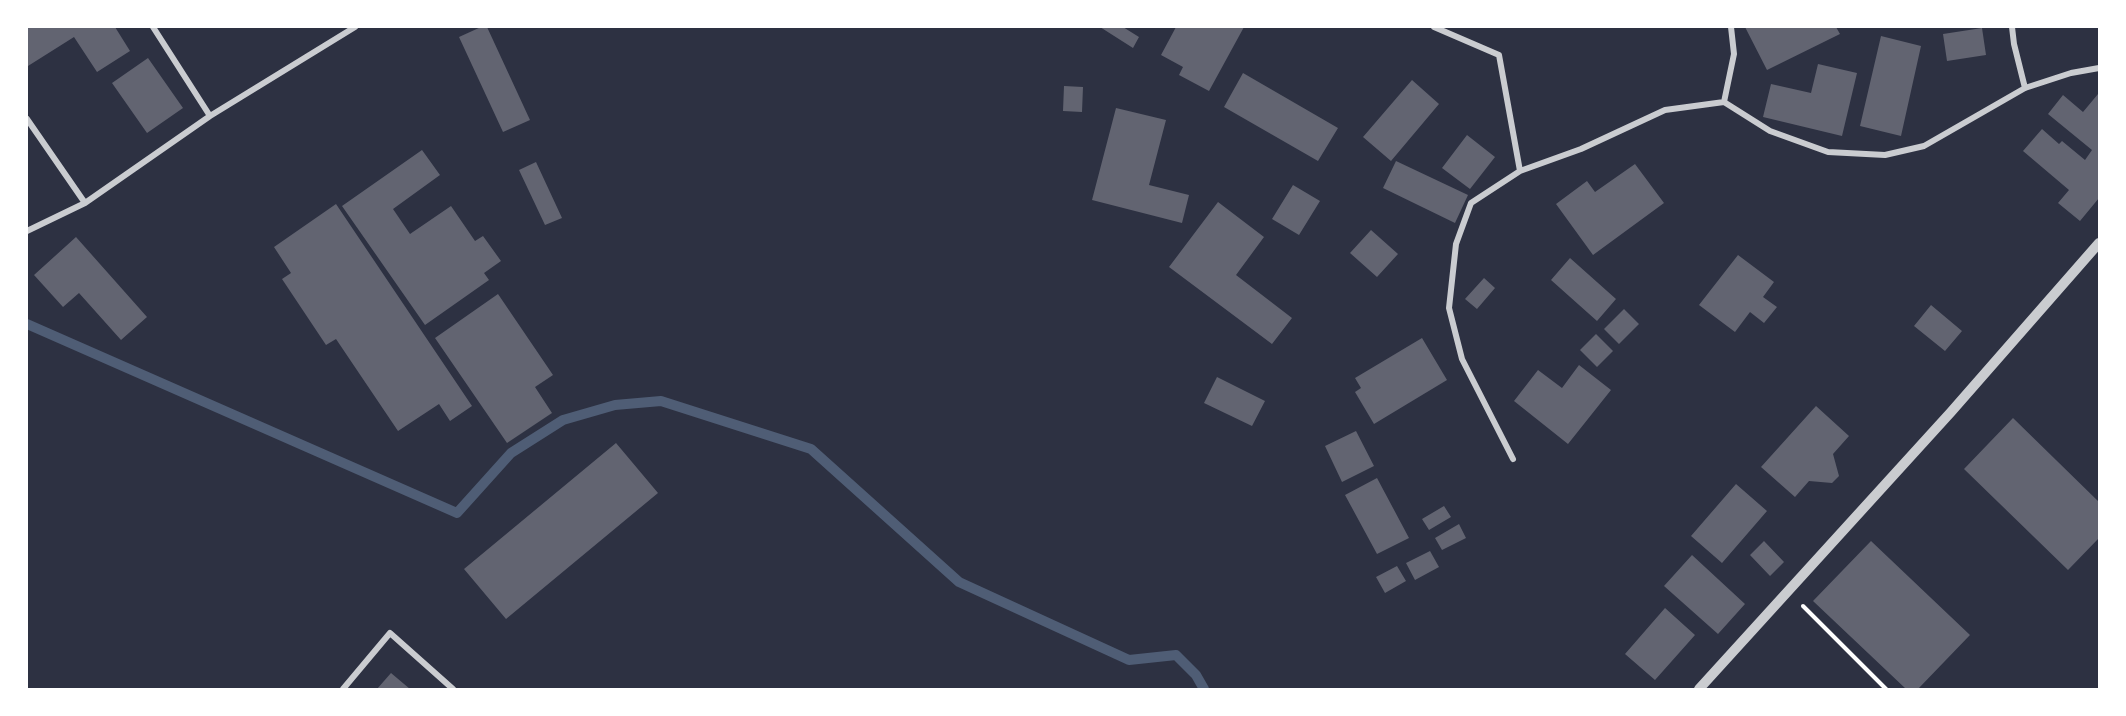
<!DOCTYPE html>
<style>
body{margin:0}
#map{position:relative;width:2126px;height:716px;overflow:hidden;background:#2d3142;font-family:"IBM Plex Sans",sans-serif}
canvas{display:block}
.frame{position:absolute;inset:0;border:28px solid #fff;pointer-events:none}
</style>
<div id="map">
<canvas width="2126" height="716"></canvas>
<div class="frame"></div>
</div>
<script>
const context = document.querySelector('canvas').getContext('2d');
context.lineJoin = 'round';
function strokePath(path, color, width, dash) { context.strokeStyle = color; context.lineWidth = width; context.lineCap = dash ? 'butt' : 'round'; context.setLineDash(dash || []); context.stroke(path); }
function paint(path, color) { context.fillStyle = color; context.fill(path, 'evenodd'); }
strokePath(new Path2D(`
 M 27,324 L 457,513 L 511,453 L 563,420 L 615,405 L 661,401 L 811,449 L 959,582 L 1129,660 L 1176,655 L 1196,675 L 1204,689`), '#4f5d75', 10);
paint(new Path2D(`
 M 27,27 L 115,27 L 130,51 L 97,72 L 74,37 L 28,66 Z
 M 481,27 L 487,27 L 530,120 L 503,132 L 459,37 Z
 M 1100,27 L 1123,27 L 1139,37 L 1133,48 Z
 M 1176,27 L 1244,27 L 1209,91 L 1179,75 L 1183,67 L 1161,55 Z
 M 1745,27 L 1836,27 L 1840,34 L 1767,70 Z
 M 1982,28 L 1986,55 L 1947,61 L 1943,34 Z
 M 1881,36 L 1921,46 L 1901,136 L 1860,126 Z
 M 148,58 L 183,108 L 147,133 L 112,83 Z
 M 1818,64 L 1857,73 L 1842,136 L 1763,117 L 1771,84 L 1811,93 Z
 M 1243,73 L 1338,128 L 1318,161 L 1224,107 Z
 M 1412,80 L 1439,104 L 1391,161 L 1363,137 Z
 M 1064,86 L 1083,87 L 1082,112 L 1063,111 Z
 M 2098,94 L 2099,198 L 2080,221 L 2058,203 L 2069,190 L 2023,151 L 2042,129 L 2059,144 L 2062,141 L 2085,160 L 2092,150 L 2048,114 L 2063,95 L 2083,112 Z
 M 1116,108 L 1166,120 L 1149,185 L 1189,195 L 1182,223 L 1092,200 Z
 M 1467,135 L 1495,157 L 1470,189 L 1442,168 Z
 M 422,150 L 440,175 L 393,209 L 410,234 L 451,206 L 475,241 L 483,236 L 501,261 L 484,273 L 489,280 L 425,325 L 342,206 Z
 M 1396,161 L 1468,195 L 1455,223 L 1383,188 Z
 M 536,162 L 562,218 L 545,225 L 519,170 Z
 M 1635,164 L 1664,203 L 1593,255 L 1556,204 L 1587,181 L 1595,192 Z
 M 1293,185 L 1320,201 L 1299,235 L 1272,219 Z
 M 1218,202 L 1264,237 L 1236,275 L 1292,318 L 1272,344 L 1169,267 Z
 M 336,204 L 472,406 L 450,421 L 439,404 L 398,431 L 336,339 L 326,345 L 282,279 L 291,273 L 274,247 Z
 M 1371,230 L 1398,254 L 1377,277 L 1350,253 Z
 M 76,237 L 147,317 L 121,340 L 79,293 L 63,307 L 34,275 Z
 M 1738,255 L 1774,282 L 1763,297 L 1777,307 L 1764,323 L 1750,312 L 1735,332 L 1699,305 Z
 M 1570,258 L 1616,299 L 1597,321 L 1551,280 Z
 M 1484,278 L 1495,288 L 1477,309 L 1465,299 Z
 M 498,294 L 553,375 L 535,387 L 552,413 L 507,443 L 435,338 Z
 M 1931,305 L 1962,331 L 1945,351 L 1914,326 Z
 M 1624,309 L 1639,324 L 1619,344 L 1604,329 Z
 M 1596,334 L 1613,351 L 1597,367 L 1580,350 Z
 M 1422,338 L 1447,380 L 1374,424 L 1355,392 L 1361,388 L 1355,378 Z
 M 1579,365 L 1611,390 L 1568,444 L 1514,401 L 1538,370 L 1562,388 Z
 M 1217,377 L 1265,401 L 1252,426 L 1204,403 Z
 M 1816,406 L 1849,436 L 1833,454 L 1839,476 L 1832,483 L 1809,481 L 1795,497 L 1761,467 Z
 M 2013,418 L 2099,502 L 2099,538 L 2068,570 L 1964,469 Z
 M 1356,431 L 1374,466 L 1342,482 L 1325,446 Z
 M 616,443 L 658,493 L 506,619 L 464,569 Z
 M 1377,478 L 1409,538 L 1377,554 L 1345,495 Z
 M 1736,484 L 1767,511 L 1722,563 L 1691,536 Z
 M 1444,506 L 1451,517 L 1429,530 L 1422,519 Z
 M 1459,524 L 1466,538 L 1442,550 L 1435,538 Z
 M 1764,541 L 1784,562 L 1770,576 L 1750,555 Z
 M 1871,541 L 1970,635 L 1918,689 L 1906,689 L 1813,601 Z
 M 1430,551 L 1439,567 L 1415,580 L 1406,563 Z
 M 1692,555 L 1745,604 L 1718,634 L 1664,586 Z
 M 1397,566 L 1406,581 L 1385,593 L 1376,577 Z
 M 1665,608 L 1695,635 L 1655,680 L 1625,654 Z
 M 391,673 L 410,689 L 377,689 Z`), '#626471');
strokePath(new Path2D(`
 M 1803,606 L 1886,689`), '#fff', 4);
strokePath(new Path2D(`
 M 153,27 L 210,116
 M 1434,27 L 1499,55 L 1520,171
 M 2012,27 L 2014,44 L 2025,88
 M 1724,102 L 1734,54 L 1731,27
 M 27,119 L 85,203
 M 27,231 L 85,203 L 210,116 L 355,27
 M 1513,459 L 1462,359 L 1449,308 L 1456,244 L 1471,203 L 1520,171 L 1581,149 L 1665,110 L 1724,102 L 1770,131 L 1828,152 L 1885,155 L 1924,146 L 2025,88 L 2071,73 L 2099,68
 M 343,689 L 390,633 L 453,689`), '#caccd0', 6);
strokePath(new Path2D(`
 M 1699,689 L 1951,412 L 2099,243`), '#caccd0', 10);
</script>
